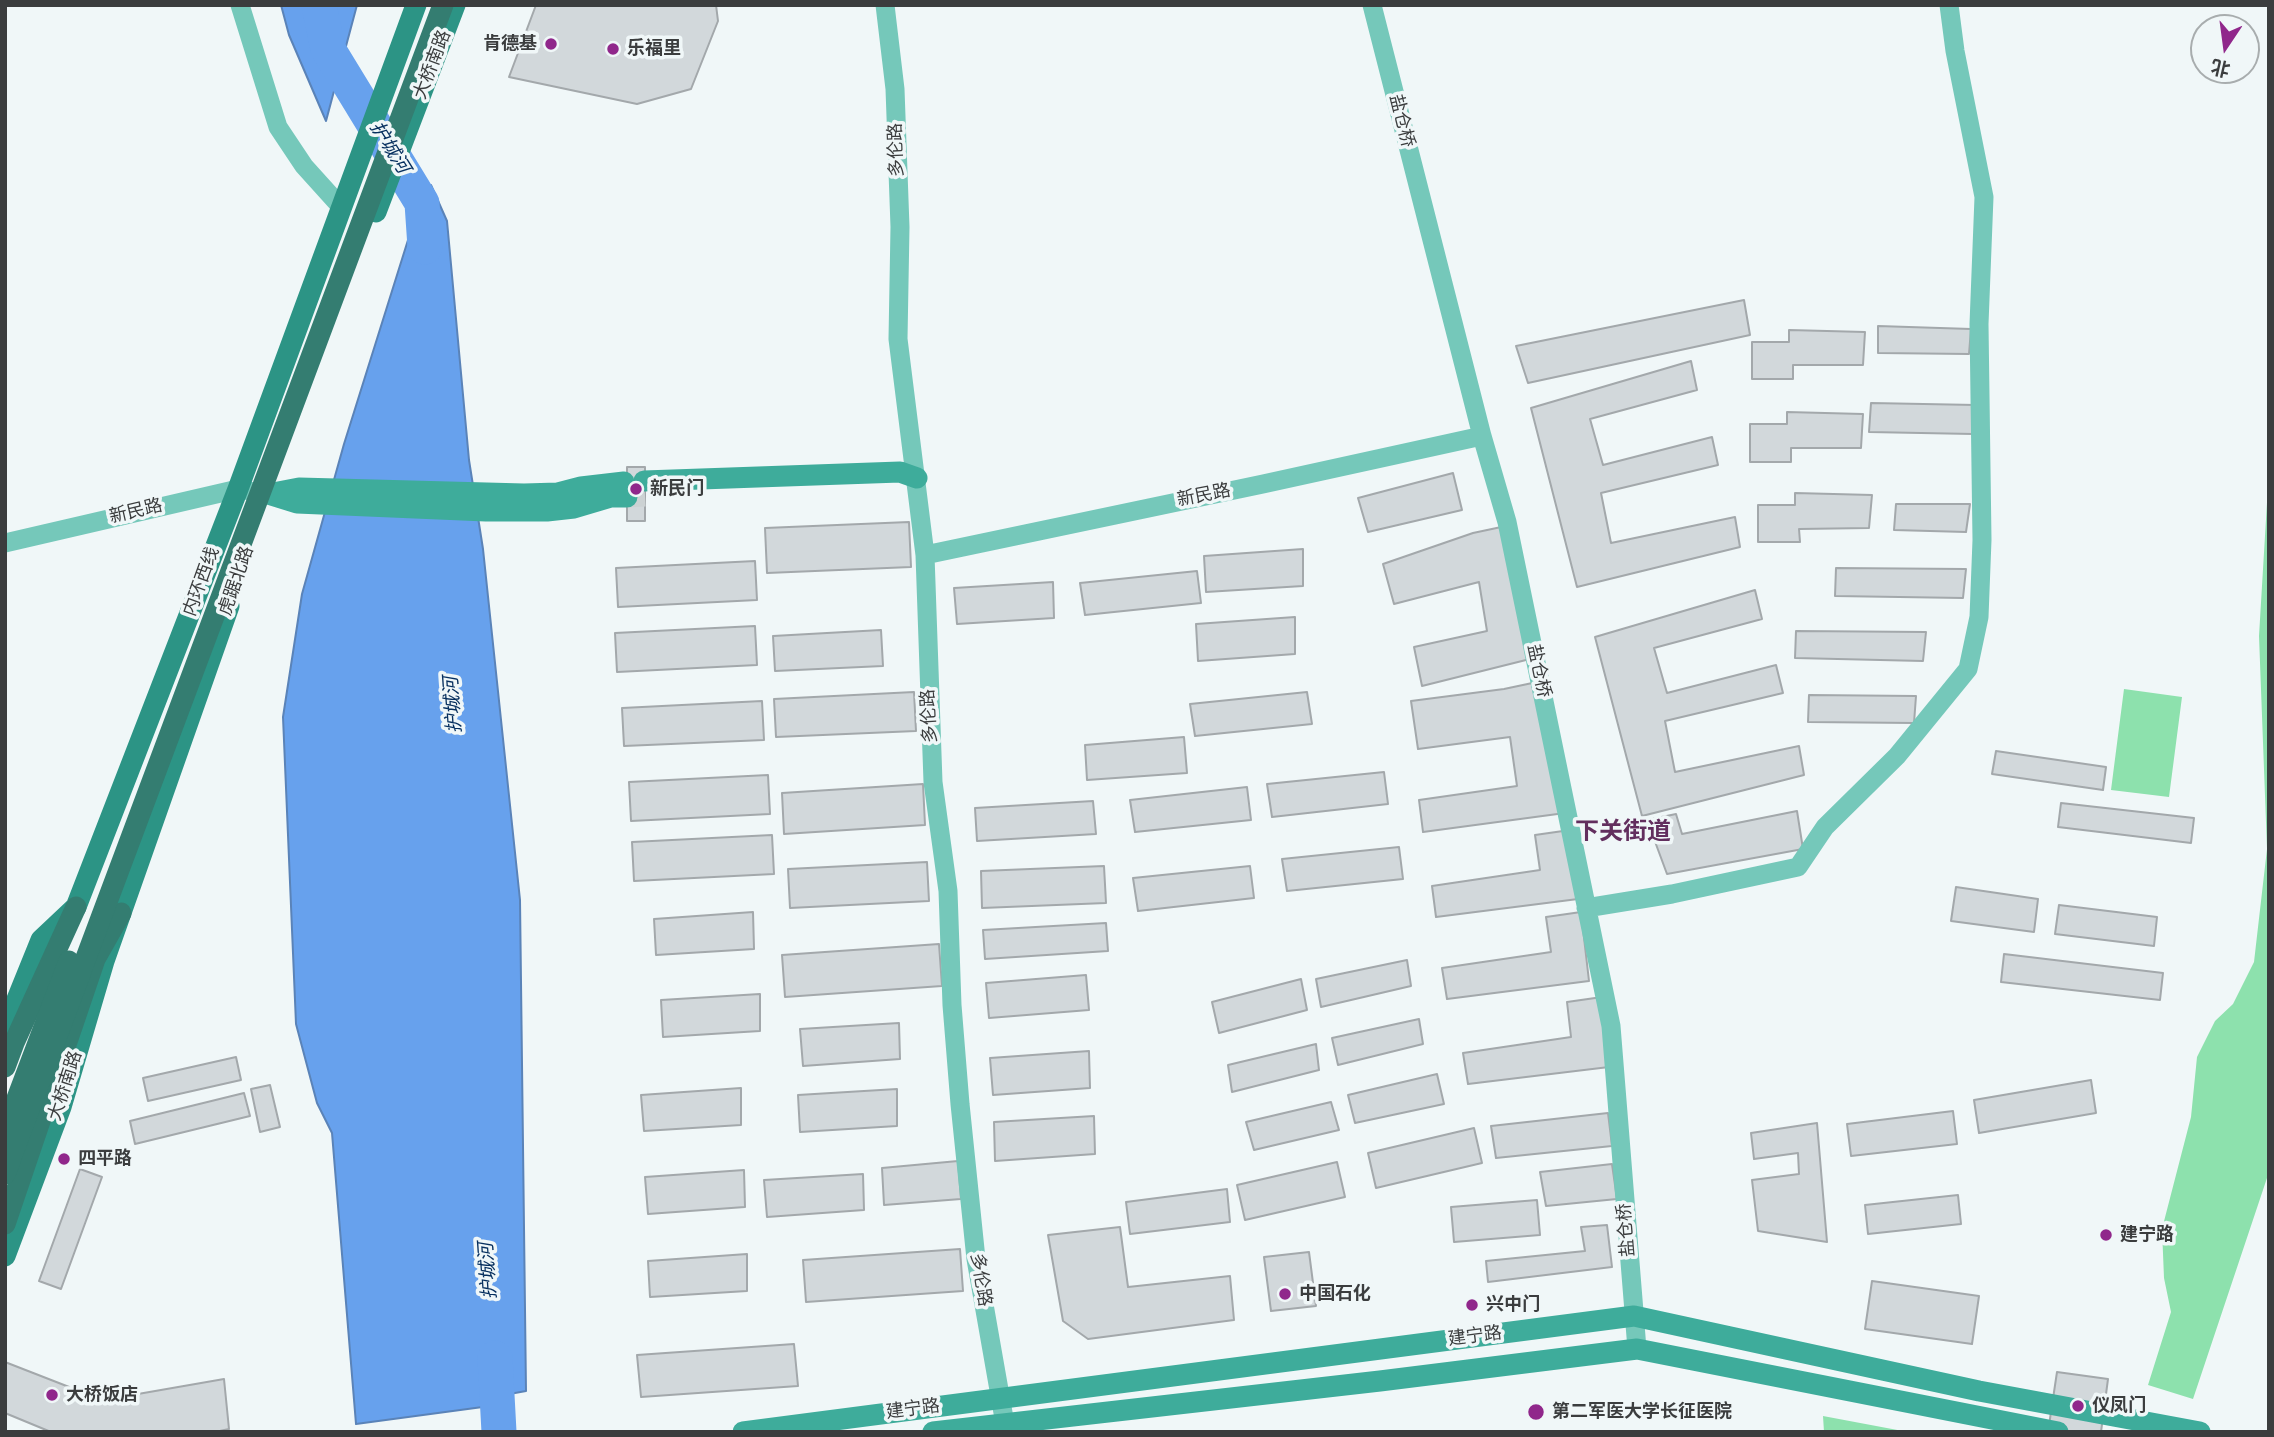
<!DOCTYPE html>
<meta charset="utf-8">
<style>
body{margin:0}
#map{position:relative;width:2274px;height:1437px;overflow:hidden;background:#f0f7f8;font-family:Roboto,"Noto Sans SC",sans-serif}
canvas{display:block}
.frame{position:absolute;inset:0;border:7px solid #3b3d3e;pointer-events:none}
.north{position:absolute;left:2190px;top:14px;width:70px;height:70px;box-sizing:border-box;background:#f0f7f8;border:2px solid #a8adae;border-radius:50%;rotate:193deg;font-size:19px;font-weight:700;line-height:28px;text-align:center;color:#3b3d3e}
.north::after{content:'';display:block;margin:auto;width:24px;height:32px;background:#90278b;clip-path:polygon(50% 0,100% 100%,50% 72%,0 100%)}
</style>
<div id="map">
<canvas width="2274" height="1437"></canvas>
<div class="frame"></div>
<div class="north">北</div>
</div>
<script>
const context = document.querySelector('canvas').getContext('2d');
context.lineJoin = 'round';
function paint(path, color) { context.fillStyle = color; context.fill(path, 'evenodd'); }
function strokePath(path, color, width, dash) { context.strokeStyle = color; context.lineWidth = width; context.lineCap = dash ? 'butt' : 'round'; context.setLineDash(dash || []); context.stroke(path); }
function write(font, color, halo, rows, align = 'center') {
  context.font = font + ' Roboto,"Noto Sans SC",sans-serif'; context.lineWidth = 7; context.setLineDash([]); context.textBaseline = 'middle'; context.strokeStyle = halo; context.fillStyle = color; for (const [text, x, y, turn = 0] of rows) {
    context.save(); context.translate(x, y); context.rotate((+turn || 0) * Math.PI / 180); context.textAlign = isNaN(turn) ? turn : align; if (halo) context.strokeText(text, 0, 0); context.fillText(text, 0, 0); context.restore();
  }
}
paint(new Path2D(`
 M 2269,469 L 2269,1172 L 2193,1399 L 2148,1385 L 2171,1312 L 2164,1278 L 2162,1229 L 2191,1117 L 2197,1057 L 2215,1021 L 2233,1004 L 2254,962 L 2267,849 L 2259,636 Z
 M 2124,689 L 2182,697 L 2169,797 L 2111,790 Z
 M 1823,1416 L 1908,1432 L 1824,1432 Z`), '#8de1ad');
const water = new Path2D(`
 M 281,5 L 357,5 L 326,121 L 289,35 Z
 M 431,185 L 447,221 L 469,460 L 483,549 L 520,900 L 526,1391 L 504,1395 L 505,1404 L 356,1424 L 332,1133 L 317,1103 L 296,1024 L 283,717 L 302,594 L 344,444 L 424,189 Z`);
paint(water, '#67a1ed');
strokePath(water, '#5a83b8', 2);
strokePath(new Path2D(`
 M 319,5 L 328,49 L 422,203 L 425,247
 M 495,1358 L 499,1432`), '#67a1ed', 35);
const building = new Path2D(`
 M 536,5 L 716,5 L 718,21 L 691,89 L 637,104 L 509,77 Z
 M 1744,300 L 1750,335 L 1528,383 L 1516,346 Z
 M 1878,326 L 1971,329 L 1969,354 L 1878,353 Z
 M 1789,330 L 1865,332 L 1863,365 L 1793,365 L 1793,379 L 1752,379 L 1752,342 L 1789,342 Z
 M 1691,361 L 1697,390 L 1590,419 L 1603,465 L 1712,437 L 1718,465 L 1601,493 L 1611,543 L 1735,517 L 1740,547 L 1577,587 L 1531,408 Z
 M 1871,403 L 1976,405 L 1973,434 L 1869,432 Z
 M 1787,412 L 1863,414 L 1861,448 L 1791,448 L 1791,462 L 1750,462 L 1750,424 L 1787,424 Z
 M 627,467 L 645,467 L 645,521 L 627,521 Z
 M 1453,473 L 1462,510 L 1368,532 L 1358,498 Z
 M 1795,493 L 1872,495 L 1869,528 L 1799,529 L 1800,542 L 1758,542 L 1758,505 L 1795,505 Z
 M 1896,504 L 1970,504 L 1966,532 L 1894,530 Z
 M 909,522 L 911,567 L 767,573 L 765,528 Z
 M 1506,526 L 1534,658 L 1422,686 L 1414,647 L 1487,631 L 1479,582 L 1394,604 L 1383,564 L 1473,533 Z
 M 1303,549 L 1303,586 L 1206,592 L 1204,556 Z
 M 755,561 L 757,600 L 618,607 L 616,568 Z
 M 1836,568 L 1966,569 L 1963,598 L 1835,596 Z
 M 1197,571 L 1201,603 L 1085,615 L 1080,583 Z
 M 1053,582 L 1054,618 L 957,624 L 954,588 Z
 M 1755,590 L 1762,619 L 1654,648 L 1667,693 L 1776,665 L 1783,693 L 1665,721 L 1675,772 L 1799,746 L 1804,775 L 1642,816 L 1595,637 Z
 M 1295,617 L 1295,654 L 1198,661 L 1196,624 Z
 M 755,626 L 757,665 L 617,672 L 615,633 Z
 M 881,630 L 883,666 L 775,671 L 773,636 Z
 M 1796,631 L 1926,632 L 1923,661 L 1795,658 Z
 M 1537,682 L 1565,813 L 1423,832 L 1419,800 L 1517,786 L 1510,737 L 1418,749 L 1411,701 L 1504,689 Z
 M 914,692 L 916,731 L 776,737 L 774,699 Z
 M 1307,692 L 1312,724 L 1195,736 L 1190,704 Z
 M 1809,695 L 1916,696 L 1914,723 L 1808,722 Z
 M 762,701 L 764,740 L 624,746 L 622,708 Z
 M 1184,737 L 1187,773 L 1087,780 L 1085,745 Z
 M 1996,751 L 2106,767 L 2103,790 L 1992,774 Z
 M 1384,772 L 1388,804 L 1272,817 L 1267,784 Z
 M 768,775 L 770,814 L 631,821 L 629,782 Z
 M 923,784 L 925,825 L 784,834 L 782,793 Z
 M 1247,787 L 1251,820 L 1135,832 L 1130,800 Z
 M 1093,801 L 1096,834 L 977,841 L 975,808 Z
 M 2061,803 L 2194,818 L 2191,843 L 2058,827 Z
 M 1797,811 L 1803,849 L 1667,874 L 1647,820 L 1676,814 L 1682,834 Z
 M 1570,830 L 1578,899 L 1436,917 L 1432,886 L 1540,870 L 1535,835 Z
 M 772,835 L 774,874 L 634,881 L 632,842 Z
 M 1399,847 L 1403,879 L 1287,891 L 1282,859 Z
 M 927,862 L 929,901 L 790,908 L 788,869 Z
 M 1104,866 L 1106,903 L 982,908 L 981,871 Z
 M 1250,866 L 1254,898 L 1138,911 L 1133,878 Z
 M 1956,887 L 2038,899 L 2034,932 L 1951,921 Z
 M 2059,905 L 2157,917 L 2154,946 L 2055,934 Z
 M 753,912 L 754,949 L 656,955 L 654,919 Z
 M 1581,912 L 1589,981 L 1447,999 L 1442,968 L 1551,952 L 1546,917 Z
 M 1106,923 L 1108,951 L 985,959 L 983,930 Z
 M 939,944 L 942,986 L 785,997 L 782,955 Z
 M 2004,954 L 2163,973 L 2160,1000 L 2001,982 Z
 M 1407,960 L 1411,986 L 1321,1007 L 1316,979 Z
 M 1086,975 L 1089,1010 L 989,1018 L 986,983 Z
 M 1301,979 L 1307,1010 L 1219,1033 L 1212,1002 Z
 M 760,994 L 760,1031 L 663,1037 L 661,1000 Z
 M 1602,997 L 1609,1067 L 1468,1084 L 1463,1053 L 1571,1037 L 1567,1002 Z
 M 1419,1019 L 1423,1044 L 1338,1065 L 1332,1038 Z
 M 899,1023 L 900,1059 L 803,1066 L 800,1029 Z
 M 1316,1044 L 1319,1070 L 1232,1092 L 1228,1065 Z
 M 1089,1051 L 1090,1088 L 993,1095 L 990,1058 Z
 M 236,1057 L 241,1080 L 148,1101 L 143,1078 Z
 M 1437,1074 L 1444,1104 L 1355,1123 L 1348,1095 Z
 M 2091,1080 L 2096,1113 L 1979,1133 L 1974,1100 Z
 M 270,1085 L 280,1127 L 260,1132 L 251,1089 Z
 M 741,1088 L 741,1125 L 644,1131 L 641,1095 Z
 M 897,1089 L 897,1126 L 800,1132 L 798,1095 Z
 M 244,1093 L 250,1116 L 135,1144 L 130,1121 Z
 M 1331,1102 L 1339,1130 L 1254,1150 L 1246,1122 Z
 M 1953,1111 L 1957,1144 L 1851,1156 L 1847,1124 Z
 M 1608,1113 L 1612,1146 L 1496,1158 L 1491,1126 Z
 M 1094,1116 L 1095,1154 L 995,1161 L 994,1122 Z
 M 1817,1123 L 1827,1242 L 1758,1231 L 1752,1180 L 1799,1174 L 1798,1153 L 1754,1159 L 1751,1133 Z
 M 1474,1128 L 1482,1163 L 1376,1188 L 1368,1153 Z
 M 958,1161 L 961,1199 L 884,1205 L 882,1168 Z
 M 1337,1162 L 1345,1197 L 1245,1220 L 1237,1185 Z
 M 1612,1164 L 1617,1199 L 1546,1206 L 1540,1172 Z
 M 80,1169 L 102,1177 L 61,1289 L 39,1281 Z
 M 744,1170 L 745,1207 L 648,1214 L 645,1177 Z
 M 863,1174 L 864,1210 L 767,1217 L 764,1180 Z
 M 1227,1189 L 1230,1222 L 1130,1234 L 1126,1202 Z
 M 1958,1195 L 1961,1224 L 1868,1234 L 1865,1205 Z
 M 1537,1200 L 1540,1235 L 1454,1242 L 1451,1207 Z
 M 1607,1225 L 1612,1267 L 1488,1282 L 1486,1261 L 1585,1251 L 1581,1227 Z
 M 1120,1227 L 1128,1287 L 1230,1276 L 1234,1320 L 1088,1339 L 1063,1321 L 1048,1235 Z
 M 960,1249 L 963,1291 L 806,1302 L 803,1260 Z
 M 1309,1252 L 1316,1306 L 1271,1311 L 1264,1257 Z
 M 747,1254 L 747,1291 L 650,1297 L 648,1261 Z
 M 1872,1281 L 1979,1296 L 1972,1344 L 1865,1329 Z
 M 794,1344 L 798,1386 L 641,1397 L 637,1355 Z
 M 5,1362 L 82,1392 L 115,1398 L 224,1379 L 229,1429 L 215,1432 L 51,1432 L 5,1413 Z
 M 2057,1372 L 2108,1379 L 2101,1432 L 2048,1432 Z`);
paint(building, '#d2d8db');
strokePath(building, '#a3a8ab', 2);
strokePath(new Path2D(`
 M 627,497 L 645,496`), '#ccd2d3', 21, [21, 10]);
strokePath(new Path2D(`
 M 240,5 L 278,127 L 304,166 L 341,207
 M 885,5 L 895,89 L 900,227 L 898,339 L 925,555 L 933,782 L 948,891 L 952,1005 L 960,1104 L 976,1259 L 1005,1424
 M 1372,5 L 1482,436 L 1507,522 L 1611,1026 L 1637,1349
 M 5,543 L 238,489 L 250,491
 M 925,555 L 1263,484 L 1482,436
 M 1586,908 L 1672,894 L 1798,867 L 1825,827 L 1897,756 L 1968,669 L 1979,617 L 1982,540 L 1979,324 L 1984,197 L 1955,51 L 1949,5`), '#75c8ba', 19);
strokePath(new Path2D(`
 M 644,481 L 900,472 L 917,478
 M 273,493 L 299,488 L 524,494 L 558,493 L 581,487 L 624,482
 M 268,494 L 297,503 L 486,511 L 547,511 L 574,508 L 611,497 L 627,497
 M 743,1432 L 1634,1316 L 1979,1391 L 2200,1432
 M 933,1432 L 1380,1381 L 1637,1349 L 2058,1432`), '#3eac9b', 21);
strokePath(new Path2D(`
 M 376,212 L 455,5
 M 5,1029 L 41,940 L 76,907 L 238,489 L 416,5
 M 5,1256 L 61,1107 L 104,961 L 229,606`), '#2c9485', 21);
strokePath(new Path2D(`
 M 5,1067 L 14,1043 L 76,907
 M 5,1224 L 95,959 L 121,913`), '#347d71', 21);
strokePath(new Path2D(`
 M 5,1130 L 69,961
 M 5,1174 L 443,5`), '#347d71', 21);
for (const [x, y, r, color] of [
 [551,44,7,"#90278b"],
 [613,49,7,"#90278b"],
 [636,489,7,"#90278b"],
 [64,1159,7,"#90278b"],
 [2106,1235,7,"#90278b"],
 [1285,1294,7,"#90278b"],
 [1472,1305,7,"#90278b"],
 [52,1395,7,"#90278b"],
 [2078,1406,7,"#90278b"],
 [1536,1412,9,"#90278b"]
]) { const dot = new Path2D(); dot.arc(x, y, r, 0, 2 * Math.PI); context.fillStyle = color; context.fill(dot); strokePath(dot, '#f0f7f8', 2.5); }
write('bold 18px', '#3b3d3e', '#f0f7f8', [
 ["肯德基",537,44,"right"],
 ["乐福里",627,49],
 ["新民门",650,489],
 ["四平路",78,1159],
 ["建宁路",2120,1235],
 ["中国石化",1299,1294],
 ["兴中门",1486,1305],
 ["大桥饭店",66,1395],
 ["仪凤门",2092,1406],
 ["第二军医大学长征医院",1552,1412]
], 'left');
write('18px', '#3b3d3e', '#f0f7f8', [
 ["大桥南路",433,65,-69],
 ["盐仓桥",1401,121,76],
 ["多伦路",897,150,-92],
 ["新民路",1204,496,-11],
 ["新民路",136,512,-13],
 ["虎踞北路",237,581,-71],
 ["内环西线",202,582,-70],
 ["盐仓桥",1538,671,78],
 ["多伦路",930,716,-93],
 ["大桥南路",66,1086,-72],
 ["盐仓桥",1627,1230,-95],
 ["多伦路",980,1280,81],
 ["建宁路",1475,1337,-7],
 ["建宁路",913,1410,-7]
]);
write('italic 19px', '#062f5e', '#f0f7f8', [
 ["护城河",389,148,58],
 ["护城河",454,705,-94],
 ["护城河",489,1271,-94]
]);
write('bold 24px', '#622e5e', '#f0f7f8', [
 ["下关街道",1623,833]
]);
</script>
